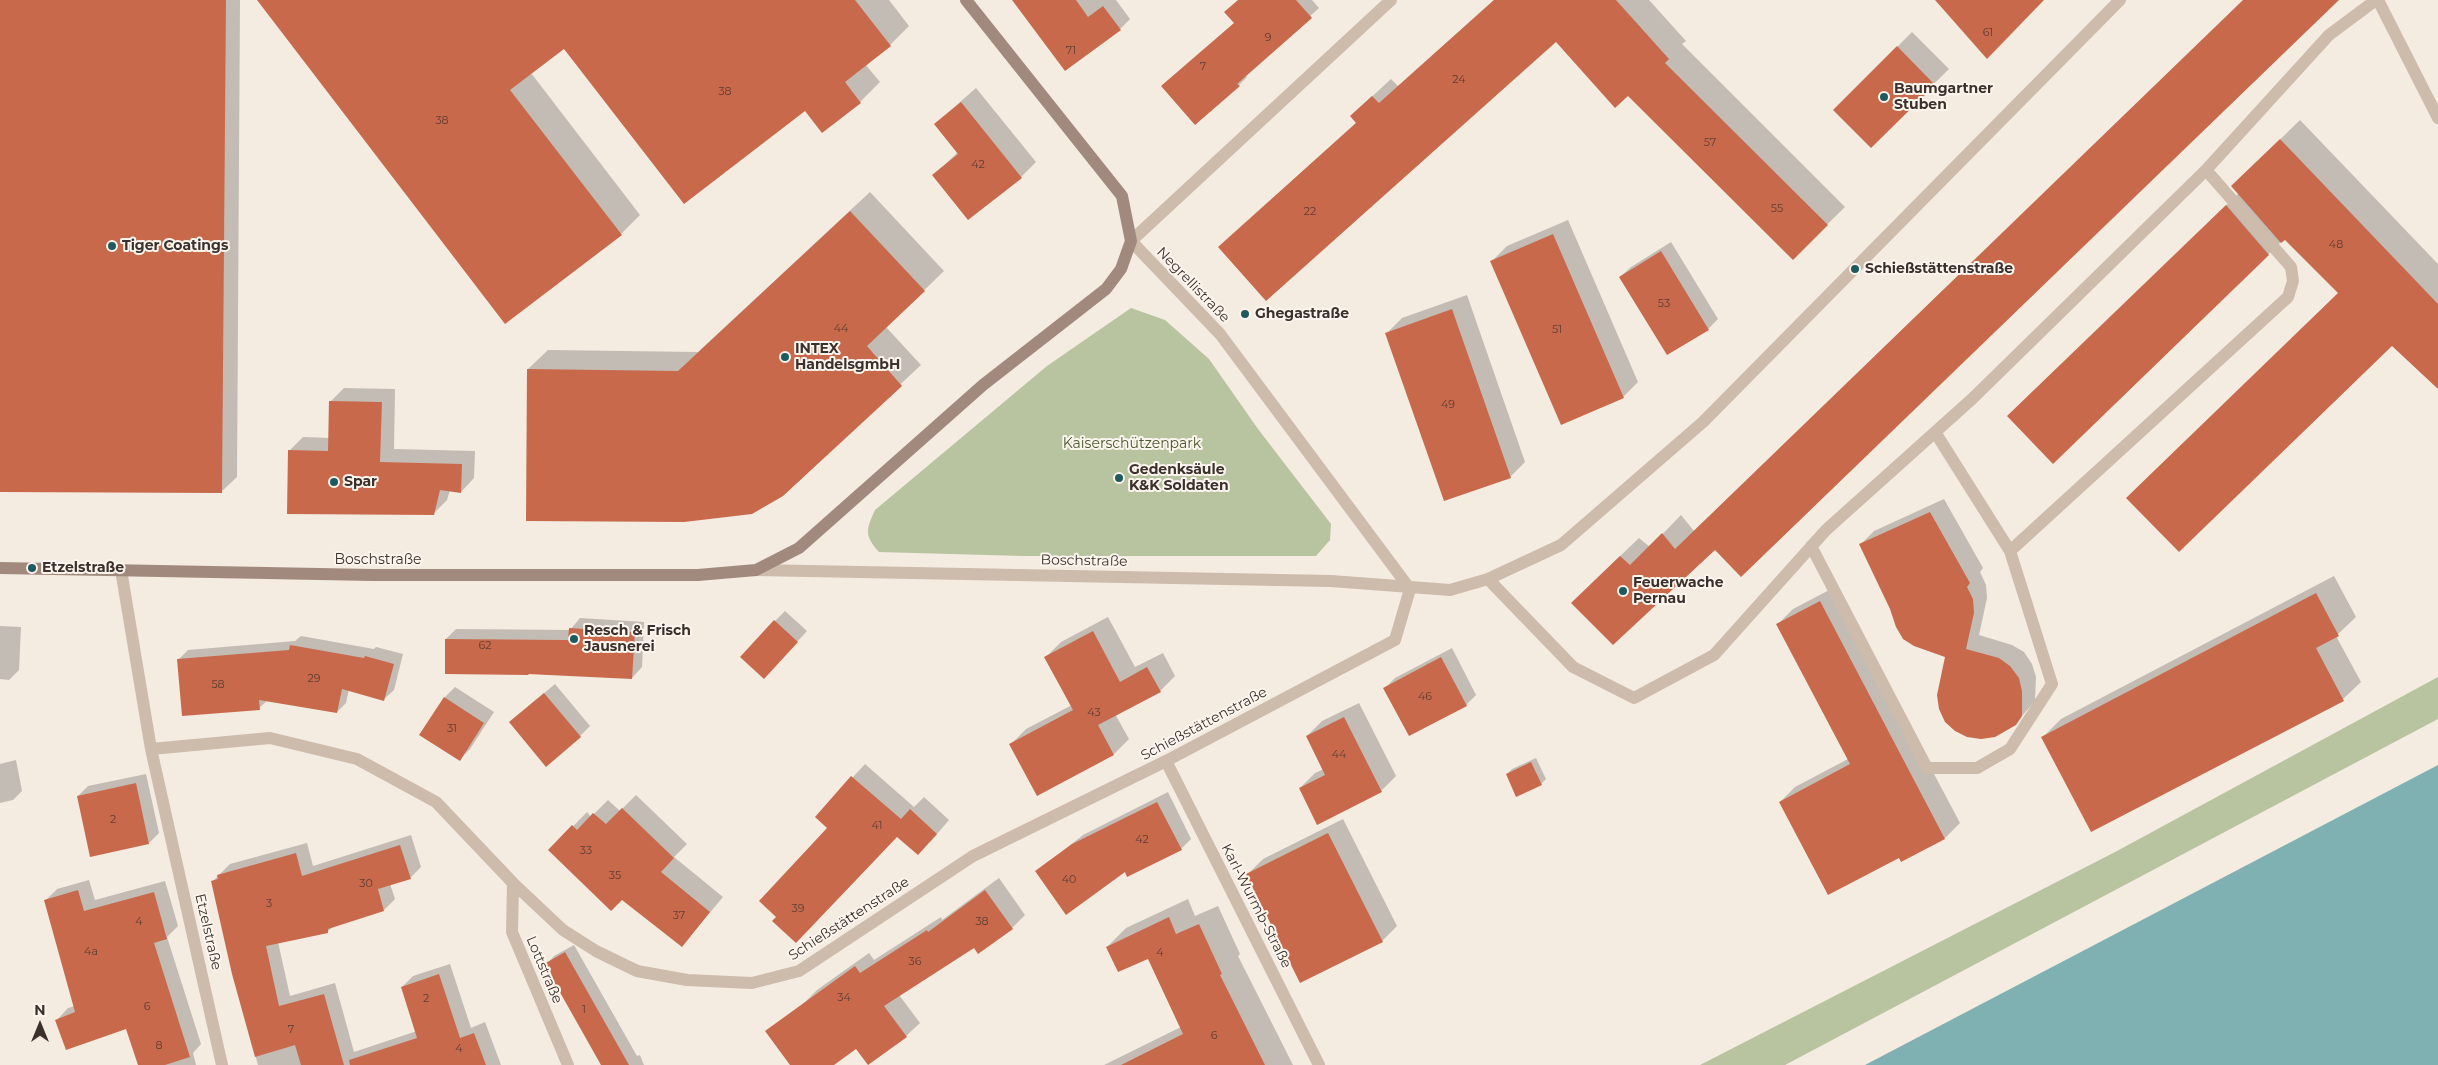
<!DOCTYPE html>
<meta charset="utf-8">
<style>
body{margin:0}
#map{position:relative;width:2438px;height:1065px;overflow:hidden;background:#f4ebe1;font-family:Montserrat,sans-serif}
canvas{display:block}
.north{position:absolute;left:15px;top:1000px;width:50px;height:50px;-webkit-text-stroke:4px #fbf5ee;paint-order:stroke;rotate:0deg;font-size:14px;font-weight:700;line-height:20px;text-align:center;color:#3b302b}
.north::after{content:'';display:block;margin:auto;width:18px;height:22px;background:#3b302b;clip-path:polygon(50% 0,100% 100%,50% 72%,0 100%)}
</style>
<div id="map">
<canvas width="2438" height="1065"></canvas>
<div class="north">N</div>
</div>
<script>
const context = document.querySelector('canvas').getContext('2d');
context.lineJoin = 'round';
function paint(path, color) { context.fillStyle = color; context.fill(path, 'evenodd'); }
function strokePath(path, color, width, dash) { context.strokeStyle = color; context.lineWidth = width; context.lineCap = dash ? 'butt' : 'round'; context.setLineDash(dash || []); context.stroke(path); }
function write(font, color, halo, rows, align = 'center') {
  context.font = font + ' Montserrat,sans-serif'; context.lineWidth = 4; context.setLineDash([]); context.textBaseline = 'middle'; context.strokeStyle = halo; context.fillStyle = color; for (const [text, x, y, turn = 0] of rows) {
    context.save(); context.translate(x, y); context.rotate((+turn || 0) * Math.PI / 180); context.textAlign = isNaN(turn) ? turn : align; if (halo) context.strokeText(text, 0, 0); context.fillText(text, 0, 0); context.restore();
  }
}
paint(new Path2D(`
 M 1131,308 L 1165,320 L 1209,359 L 1258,429 L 1331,524 L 1330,540 L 1316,556 L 1023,556 L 879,552 C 864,535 866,530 875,510 L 1047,366 Z
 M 2438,677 L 2438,719 L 1785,1065 L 1700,1065 L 2117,851 Z`), '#b8c4a0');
paint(new Path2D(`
 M 2438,765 L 2438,1065 L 1865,1065 Z`), '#7fb0b2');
paint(new Path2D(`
 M 0,0 L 240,0 L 237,477 L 221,492 L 0,491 Z
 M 259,0 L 889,0 L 909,26 L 890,45 L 865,64 L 880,82 L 860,102 L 822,131 L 805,110 L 565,47 L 531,73 L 640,215 L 621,234 Z
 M 1023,0 L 1116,0 L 1130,19 L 1120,29 Z
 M 1238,0 L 1312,0 L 1319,8 L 1245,75 L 1247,77 L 1239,85 L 1195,124 L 1235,22 Z
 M 1494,0 L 1649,0 L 1686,41 L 1682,44 L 1845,207 L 1793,258 L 1628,94 L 1556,40 L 1220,247 L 1357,122 L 1351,116 L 1391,79 L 1398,86 Z
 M 2244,0 L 2337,0 L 1715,548 L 1591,584 L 1639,538 L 1650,547 L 1681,515 L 1694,531 Z
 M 1912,32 L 1949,69 L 1871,146 L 1835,110 Z
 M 976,88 L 1036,162 L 1021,177 L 934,175 L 958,152 L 935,124 Z
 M 2300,120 L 2438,264 L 2438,386 L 2285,238 L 2053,462 L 2028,397 L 2239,193 L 2252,167 Z
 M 870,192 L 944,271 L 886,327 L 921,365 L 782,495 L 528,369 L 548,350 L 698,352 Z
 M 1568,220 L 1638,382 L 1623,397 L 1492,261 L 1507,246 Z
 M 1671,242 L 1718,319 L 1708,329 L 1620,277 L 1631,267 Z
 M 1467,295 L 1525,462 L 1510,477 L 1387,333 L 1402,318 Z
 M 344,388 L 395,389 L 394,449 L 475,451 L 474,478 L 461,492 L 450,490 L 447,500 L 433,514 L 289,451 L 303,437 L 330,438 L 330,402 Z
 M 1944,499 L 1983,568 L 1980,572 L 1986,585 L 1987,598 L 1979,635 L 2012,645 L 2024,652 L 2032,664 L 2036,677 L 2035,701 L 2015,724 L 1947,656 L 1893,612 L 1861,544 L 1874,531 Z
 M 2334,576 L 2356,617 L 2336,636 L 2361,682 L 2343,699 L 2043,737 L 2061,719 Z
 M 1835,587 L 1960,823 L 1945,838 L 1902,860 L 1900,856 L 1780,802 L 1795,787 L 1848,759 L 1778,624 L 1793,609 Z
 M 785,611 L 807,631 L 774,667 L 775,621 Z
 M 1108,617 L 1135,667 L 1163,653 L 1175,676 L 1160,691 L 1115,714 L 1129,739 L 1114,754 L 1011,744 L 1026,729 L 1072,705 L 1046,657 L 1061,642 Z
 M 580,618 L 644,622 L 642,667 L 632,678 L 529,673 L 446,639 L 456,629 L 570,630 Z
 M 0,626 L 21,627 L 19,670 L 9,680 L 0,679 Z
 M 301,636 L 374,649 L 376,647 L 403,654 L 394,690 L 384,699 L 349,689 L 346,703 L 337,712 L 268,700 L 259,708 L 178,660 L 188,650 L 295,641 Z
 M 1452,648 L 1476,695 L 1466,705 L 1385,688 L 1395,678 Z
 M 555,684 L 590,726 L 580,736 L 510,722 Z
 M 455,687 L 494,712 L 470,749 L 460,759 L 444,698 Z
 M 1359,703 L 1396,776 L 1381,791 L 1300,788 L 1315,773 L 1324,769 L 1307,736 L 1322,721 Z
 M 1536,758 L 1546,779 L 1541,784 L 1507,774 L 1512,769 Z
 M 16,760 L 22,791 L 13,800 L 0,803 L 0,764 Z
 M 865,764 L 914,807 L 924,797 L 949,820 L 931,841 L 829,828 L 816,817 Z
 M 146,774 L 159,833 L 149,843 L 78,796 L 88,786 Z
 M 1168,792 L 1191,839 L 1181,849 L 1125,870 L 1036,872 L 1083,835 Z
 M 636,795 L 687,844 L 674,857 L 723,897 L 682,946 L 623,898 L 550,850 L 587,812 L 591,817 L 608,800 L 620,811 Z
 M 1343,819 L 1397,926 L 1382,941 L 1248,874 L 1263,859 Z
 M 411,835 L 421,867 L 410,878 L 390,884 L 395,899 L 384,910 L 334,926 L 328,931 L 278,942 L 290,996 L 335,983 L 354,1052 L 417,1031 L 402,987 L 413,976 L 450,964 L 471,1028 L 485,1022 L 501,1065 L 258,1065 L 233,973 L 213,881 L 230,864 L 307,843 L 313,866 Z
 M 999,878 L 1025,915 L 1012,928 L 974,947 L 899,995 L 920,1023 L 906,1036 L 868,1063 L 856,1047 L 829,1065 L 803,1004 L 817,990 L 869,953 L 874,960 L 941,917 L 942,920 Z
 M 89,880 L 95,900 L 165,881 L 178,926 L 167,937 L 201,1044 L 193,1053 L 196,1065 L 139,1065 L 127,1028 L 57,1020 L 68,1008 L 75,1006 L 45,901 L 57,889 Z
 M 1188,899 L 1195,916 L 1218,906 L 1240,954 L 1238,956 L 1293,1065 L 1104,1065 L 1181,1027 L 1148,957 L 1107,947 L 1126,928 Z
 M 574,945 L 637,1056 L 640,1055 L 644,1065 L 602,1065 L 546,965 L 554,956 Z`), '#0003');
paint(new Path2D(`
 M 0,0 L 226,0 L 222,493 L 0,492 Z
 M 257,0 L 855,0 L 891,46 L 845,82 L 861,103 L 822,133 L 805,111 L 684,204 L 564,49 L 510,90 L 622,235 L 505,324 Z
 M 1012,0 L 1076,0 L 1088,17 L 1103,6 L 1121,30 L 1065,71 Z
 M 1238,0 L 1296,0 L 1312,18 L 1237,84 L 1240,86 L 1195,125 L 1161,86 L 1234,23 L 1224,12 Z
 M 1494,0 L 1616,0 L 1669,59 L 1665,63 L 1828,225 L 1793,260 L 1628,96 L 1615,108 L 1556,42 L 1266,301 L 1218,247 L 1356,123 L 1350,116 L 1372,96 L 1379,103 Z
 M 1935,0 L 2044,0 L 1987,59 Z
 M 2243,0 L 2339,0 L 1741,577 L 1715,550 L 1613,645 L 1571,603 L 1620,556 L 1630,565 L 1662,533 L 1675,549 Z
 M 1897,46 L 1935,85 L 1871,148 L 1833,110 Z
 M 961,102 L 1022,178 L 968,220 L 932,175 L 958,154 L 934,124 Z
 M 2280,139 L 2438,304 L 2438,389 L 2392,346 L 2179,552 L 2126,498 L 2338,293 L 2285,240 L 2281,243 L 2231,186 Z
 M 2226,205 L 2269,255 L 2053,464 L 2007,416 Z
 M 850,211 L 925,291 L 867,346 L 902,386 L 783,496 L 752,514 L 684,522 L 526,521 L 527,369 L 678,371 Z
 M 1553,234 L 1624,398 L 1561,425 L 1490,261 Z
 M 1661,251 L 1709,330 L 1667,355 L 1619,277 Z
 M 1452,309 L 1511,478 L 1444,501 L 1385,333 Z
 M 329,401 L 382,402 L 380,462 L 462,464 L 461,493 L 440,490 L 434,515 L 287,514 L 288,450 L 328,451 Z
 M 1930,512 L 1970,583 L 1967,587 L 1973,599 L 1974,613 L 1966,649 L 1999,658 L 2010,666 L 2019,678 L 2022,691 L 2022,716 L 2016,725 L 1995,737 L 1981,739 L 1967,737 L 1955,731 L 1945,722 L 1939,709 L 1937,695 L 1945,657 L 1914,646 L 1903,639 L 1896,627 L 1890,609 L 1859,544 Z
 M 2316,593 L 2339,636 L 2316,648 L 2344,701 L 2091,832 L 2041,737 Z
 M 1820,601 L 1945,839 L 1901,862 L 1899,858 L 1828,895 L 1779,802 L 1850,764 L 1776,624 Z
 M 774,620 L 798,642 L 764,679 L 740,657 Z
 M 569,628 L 635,632 L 632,679 L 528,674 L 529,675 L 445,674 L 445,639 L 568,640 Z
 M 1093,631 L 1120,682 L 1147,667 L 1161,692 L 1098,725 L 1114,755 L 1037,796 L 1009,744 L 1073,710 L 1044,657 Z
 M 290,645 L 364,658 L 365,656 L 394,664 L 384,701 L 342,689 L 337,713 L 259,700 L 260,710 L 182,716 L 177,659 L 289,650 Z
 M 1441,657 L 1467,706 L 1409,736 L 1383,688 Z
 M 544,693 L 581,737 L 546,767 L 509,722 Z
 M 444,697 L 484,723 L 460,761 L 419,735 Z
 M 1344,717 L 1382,792 L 1317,825 L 1299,788 L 1325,775 L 1306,736 Z
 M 1531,762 L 1542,785 L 1516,797 L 1506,774 Z
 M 851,776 L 901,819 L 910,809 L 937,834 L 918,855 L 897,837 L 796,943 L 772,921 L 776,917 L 759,901 L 827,828 L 815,817 Z
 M 136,783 L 149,844 L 90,857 L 77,796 Z
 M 1157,802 L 1182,850 L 1127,877 L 1125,872 L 1066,915 L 1035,871 L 1072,844 Z
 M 622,808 L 674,858 L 661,872 L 710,912 L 682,947 L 622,900 L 611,911 L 548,850 L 572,825 L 577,830 L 593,813 L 606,824 Z
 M 1328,833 L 1383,942 L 1300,983 L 1246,874 Z
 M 400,845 L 411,879 L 378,889 L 384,911 L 328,929 L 328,933 L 266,946 L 279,1006 L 324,994 L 344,1065 L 301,1065 L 295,1045 L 255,1057 L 232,974 L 211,881 L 218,879 L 217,875 L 296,853 L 302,876 Z
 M 78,890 L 84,911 L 154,892 L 167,939 L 154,943 L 190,1057 L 165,1065 L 138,1065 L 126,1029 L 66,1050 L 55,1020 L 75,1012 L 44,900 Z
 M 985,890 L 1013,929 L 978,954 L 974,948 L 884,1006 L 907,1037 L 868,1065 L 856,1049 L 834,1065 L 790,1065 L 765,1031 L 855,966 L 860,973 L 927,930 L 928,932 Z
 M 1169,917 L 1176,934 L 1199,924 L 1222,974 L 1220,975 L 1265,1065 L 1121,1065 L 1183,1034 L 1148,959 L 1118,972 L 1106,947 Z
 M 565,952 L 629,1065 L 601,1065 L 544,964 Z
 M 439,974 L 460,1038 L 474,1033 L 486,1065 L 350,1065 L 349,1060 L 417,1038 L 401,987 Z`), '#c8694b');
strokePath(new Path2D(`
 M 2378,0 L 2438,118
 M 1811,546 L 1927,768 L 1977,768 L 2010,749 L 2052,684 L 2010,551 L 1935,432
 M 2010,551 L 2288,297 L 2293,281 L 2291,267 L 2206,170
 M 1488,579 L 1573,667 L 1634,698 L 1714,655 L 1826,530 L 1972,399 L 2206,170 L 2329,35 L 2376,0`), '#cdbbac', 12);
strokePath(new Path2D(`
 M 1391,0 L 1131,241 L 1220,334 L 1410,589
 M 121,570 L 151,749 L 222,1065
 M 756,570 L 1331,581 L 1450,590 L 1488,579 L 1561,545 L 1703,422 L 2120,0
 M 151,749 L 270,738 L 357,759 L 436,802 L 513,883 L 563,930 L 596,951 L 637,971 L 687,980 L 752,983 L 799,971 L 973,856 L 1166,761 L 1395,640 L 1410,589
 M 1166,761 L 1319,1065
 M 513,883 L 512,932 L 568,1065`), '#cdbbac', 12);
strokePath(new Path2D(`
 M 0,568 L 372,575 L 698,575 L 756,570 L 799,548 L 983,385 L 1106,289 L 1121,269 L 1131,241 L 1122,196 L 966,0`), '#a18a7d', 12);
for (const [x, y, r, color] of [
 [1884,97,5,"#1f5a5e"],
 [112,246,5,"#1f5a5e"],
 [1855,269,5,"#1f5a5e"],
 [1245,314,5,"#1f5a5e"],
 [785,357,5,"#1f5a5e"],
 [1119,478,5,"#1f5a5e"],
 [334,482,5,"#1f5a5e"],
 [32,568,5,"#1f5a5e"],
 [1623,591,5,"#1f5a5e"],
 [574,639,5,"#1f5a5e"]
]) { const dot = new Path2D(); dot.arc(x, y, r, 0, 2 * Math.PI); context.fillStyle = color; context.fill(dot); strokePath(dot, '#fbf5ee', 2); }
write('11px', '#5e3e33', null, [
 ["61",1988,33],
 ["9",1268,38],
 ["71",1071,51],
 ["7",1203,67],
 ["24",1459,80],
 ["38",725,92],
 ["38",442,121],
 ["57",1710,143],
 ["42",978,165],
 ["55",1777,209],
 ["22",1310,212],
 ["48",2336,245],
 ["53",1664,304],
 ["44",841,329],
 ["51",1557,330],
 ["49",1448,405],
 ["62",485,646],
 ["29",314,679],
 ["58",218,685],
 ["46",1425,697],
 ["43",1094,713],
 ["31",452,729],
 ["44",1339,755],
 ["2",113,820],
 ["41",877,826],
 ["42",1142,840],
 ["33",586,851],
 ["35",615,876],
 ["40",1069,880],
 ["30",366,884],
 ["3",269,904],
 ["39",798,909],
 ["37",679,916],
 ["4",139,922],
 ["38",982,922],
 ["4a",91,952],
 ["4",1160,953],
 ["36",915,962],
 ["34",844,998],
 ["2",426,999],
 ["6",147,1007],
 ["1",584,1010],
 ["7",291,1030],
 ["6",1214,1036],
 ["8",159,1046],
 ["4",459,1049]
]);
write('bold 14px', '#3b302b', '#fbf5ee', [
 ["Baumgartner",1894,89],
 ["Stuben",1894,105],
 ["Tiger Coatings",122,246],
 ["Schießstättenstraße",1865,269],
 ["Ghegastraße",1255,314],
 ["INTEX",795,349],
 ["HandelsgmbH",795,365],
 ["Gedenksäule",1129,470],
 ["K&K Soldaten",1129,486],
 ["Spar",344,482],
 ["Etzelstraße",42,568],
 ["Feuerwache",1633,583],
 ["Pernau",1633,599],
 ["Resch & Frisch",584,631],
 ["Jausnerei",584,647]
], 'left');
write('14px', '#3b302b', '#fbf5ee', [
 ["Negrellistraße",1193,285,46],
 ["Boschstraße",378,560],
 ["Boschstraße",1084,561,1],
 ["Schießstättenstraße",1204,724,-28],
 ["Karl-Wurmb-Straße",1256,906,63],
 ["Schießstättenstraße",849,919,-33],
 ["Etzelstraße",208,932,77],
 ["Lottstraße",544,970,67]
]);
write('14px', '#4a5a2e', '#fbf5ee', [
 ["Kaiserschützenpark",1132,444]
]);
</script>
